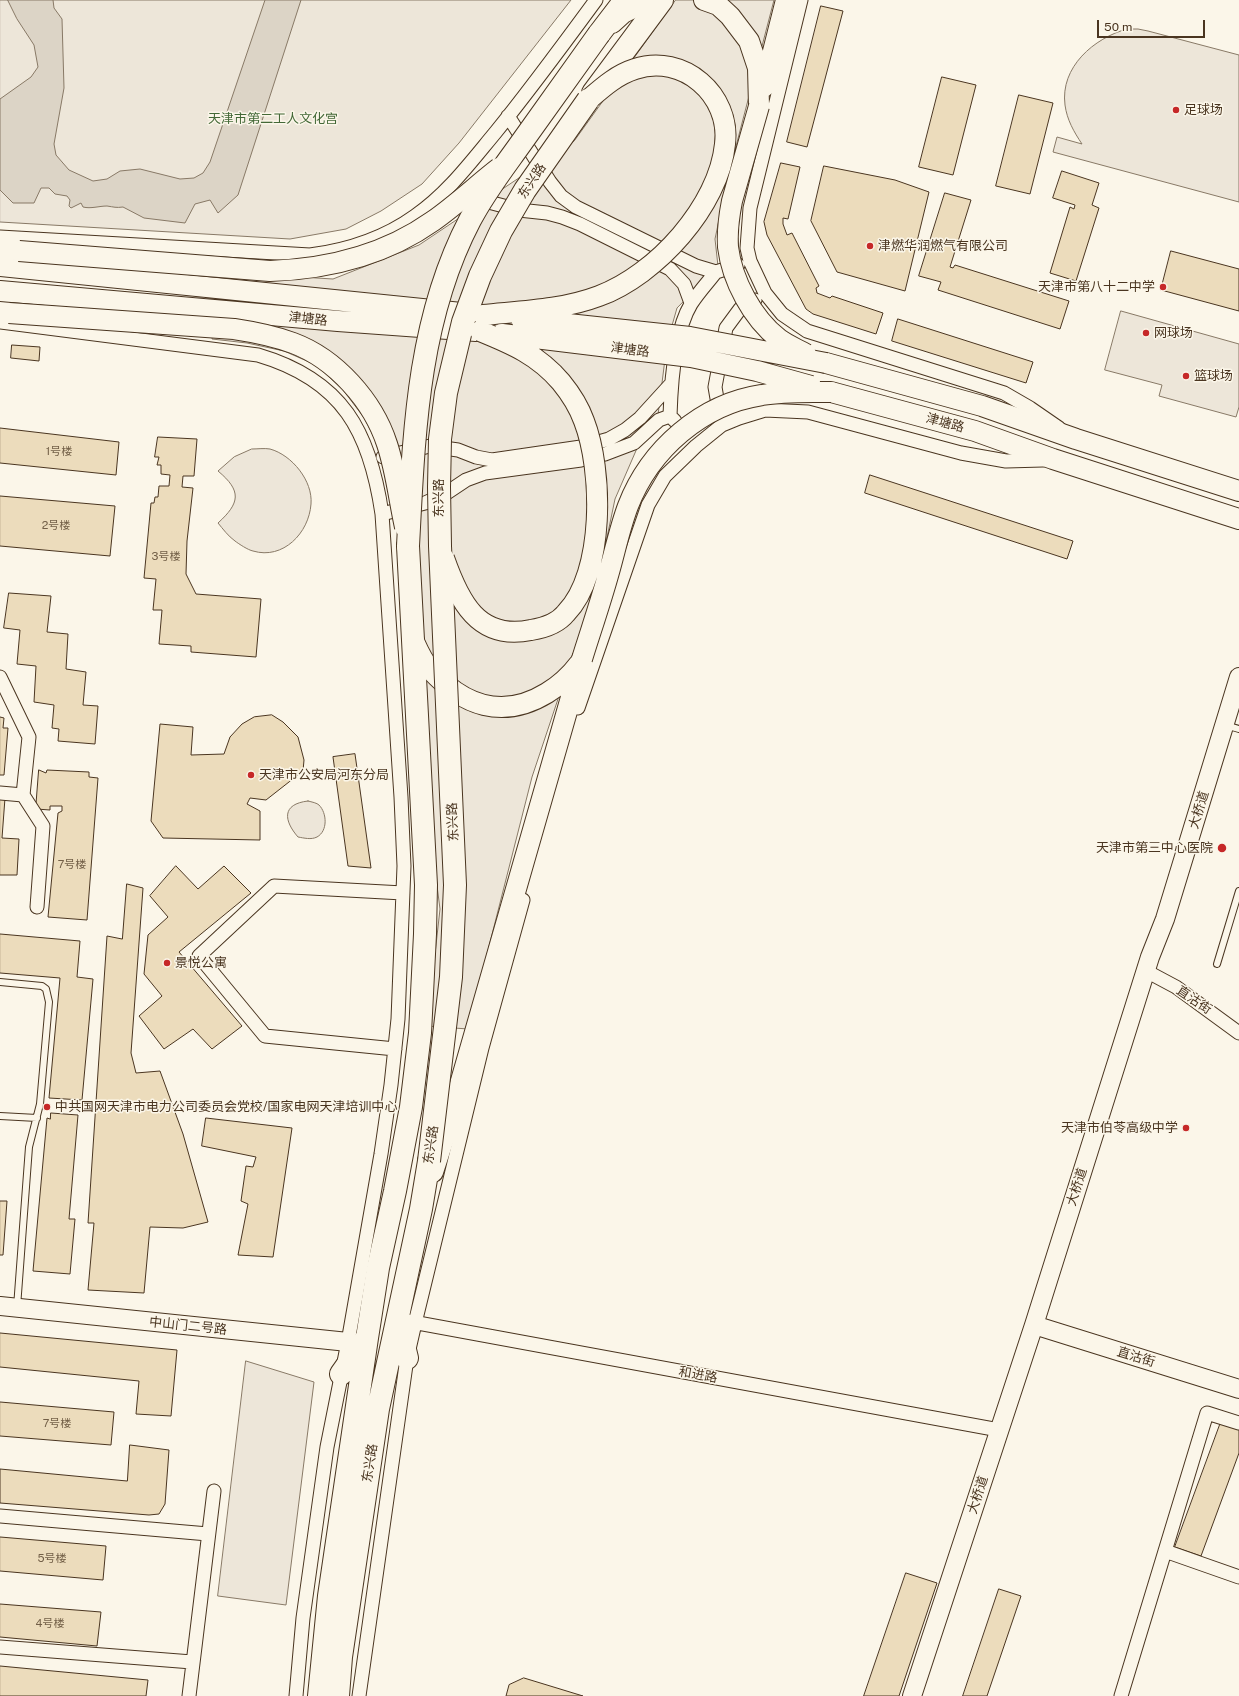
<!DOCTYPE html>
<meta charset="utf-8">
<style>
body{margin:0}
#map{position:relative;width:1239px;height:1696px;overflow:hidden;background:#fbf6e9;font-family:"Public Sans",sans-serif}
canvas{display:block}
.scale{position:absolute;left:1097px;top:20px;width:108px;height:18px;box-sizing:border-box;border:2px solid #4a3520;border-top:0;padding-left:5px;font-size:12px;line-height:14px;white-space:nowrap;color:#4a3520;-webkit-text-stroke:3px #fbf6e9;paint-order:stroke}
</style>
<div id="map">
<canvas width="1239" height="1696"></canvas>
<div class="scale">50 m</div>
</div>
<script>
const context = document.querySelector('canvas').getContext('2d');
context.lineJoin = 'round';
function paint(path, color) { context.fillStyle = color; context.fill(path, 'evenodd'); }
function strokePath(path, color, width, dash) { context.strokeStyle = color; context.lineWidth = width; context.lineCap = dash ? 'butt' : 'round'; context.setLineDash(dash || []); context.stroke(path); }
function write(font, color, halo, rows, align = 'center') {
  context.font = font + ' "Public Sans","Noto Sans SC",sans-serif'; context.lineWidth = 3; context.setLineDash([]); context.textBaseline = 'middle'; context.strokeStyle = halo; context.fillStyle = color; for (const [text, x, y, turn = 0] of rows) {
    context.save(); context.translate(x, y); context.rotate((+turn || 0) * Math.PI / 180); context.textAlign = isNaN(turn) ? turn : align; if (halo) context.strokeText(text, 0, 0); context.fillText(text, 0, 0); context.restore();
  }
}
const green = new Path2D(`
 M 0,0 L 571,0 L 459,143 L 422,184 L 381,211 L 346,229 L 290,239 L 0,222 Z
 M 676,0 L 774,0 L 728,177 L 715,239 L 718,266 L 677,308 L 667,343 L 658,415 L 638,446 L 615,499 L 599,576 L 532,777 L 468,1029 L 427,1026 L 440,909 L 427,808 L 412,548 L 381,452 L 365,419 L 343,390 L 316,365 L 284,351 L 247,343 L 212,339 L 220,272 L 333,279 L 419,245 L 574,141 Z
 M 1127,29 L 1138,29 L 1148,31 L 1239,55 L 1239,202 L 1053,152 L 1057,137 L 1082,144 C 1074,132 1067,120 1065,105 C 1060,67 1094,38 1127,29 Z
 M 1121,311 L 1239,344 L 1239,407 L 1236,417 L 1159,396 L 1162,385 L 1105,370 Z
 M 252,449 C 257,449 265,448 270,449 C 292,455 313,481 311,504 C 309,533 283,560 253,551 C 248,550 239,544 235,541 C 228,536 223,529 218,523 C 240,503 242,491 218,471 L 234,457 Z
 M 308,801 C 312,802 317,803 319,805 C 327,813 328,831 317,837 C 311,840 304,838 298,837 C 284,821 281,804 308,801 Z
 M 246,1361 L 314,1382 L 286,1605 L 218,1596 Z`);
paint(green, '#ede6d9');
strokePath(green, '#887966', 1);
const water = new Path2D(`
 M 8,0 L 53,0 L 54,8 L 62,19 L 64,88 L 54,144 L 56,155 L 69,170 L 93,181 L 107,179 L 120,171 L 140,169 L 180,179 L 194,178 L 203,173 L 210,162 L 265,0 L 301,0 L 238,195 L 218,213 L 210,200 L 195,204 L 185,223 L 144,218 L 123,207 C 116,208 114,207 107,206 C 99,206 91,209 83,207 L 81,203 L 71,208 L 69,206 L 70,200 L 67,196 L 55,194 L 49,188 L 41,188 L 34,203 L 13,203 L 0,190 L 0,99 L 31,77 L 38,67 L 34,45 L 17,19 Z`);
paint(water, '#dcd4c6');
strokePath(water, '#887966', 1);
const building = new Path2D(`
 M 821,6 L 843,11 L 807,147 L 787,142 Z
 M 942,77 L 976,85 L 953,175 L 919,167 Z
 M 1019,95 L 1053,103 L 1030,194 L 996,186 Z
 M 781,163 L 800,167 L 788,219 L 783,218 L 783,224 L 787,235 L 792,233 L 819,286 L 816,288 L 817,293 L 830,298 L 832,296 L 883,313 L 876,334 L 813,314 L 806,309 L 767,235 L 764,222 Z
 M 824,166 L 895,180 L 929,192 L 905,291 L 837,272 L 811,221 Z
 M 1062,171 L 1099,183 L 1092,205 L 1099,208 L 1076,281 L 1050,273 L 1070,207 L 1074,209 L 1075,205 L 1053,198 Z
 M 945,193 L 971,200 L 950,267 L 953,268 L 955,265 L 1069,301 L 1060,329 L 938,290 L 941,282 L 919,276 Z
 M 1171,251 L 1239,269 L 1239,311 L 1161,290 Z
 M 898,319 L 1033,362 L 1026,383 L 892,341 Z
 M 12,345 L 40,347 L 39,361 L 11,358 Z
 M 0,428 L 119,442 L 116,475 L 0,463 Z
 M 158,437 L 197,439 L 194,476 L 183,476 L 182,487 L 193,488 L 187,541 L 186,574 L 196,594 L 261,599 L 256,657 L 191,652 L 191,646 L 159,644 L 162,610 L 153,610 L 156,579 L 144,578 L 151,503 L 154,503 L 155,497 L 158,497 L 159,486 L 169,486 L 170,475 L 161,474 L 161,465 L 157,465 L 159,457 L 155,457 Z
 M 870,475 L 1073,541 L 1067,559 L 865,493 Z
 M 0,496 L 115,506 L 110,556 L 0,546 Z
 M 9,593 L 51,596 L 47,632 L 68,634 L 66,669 L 86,672 L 83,705 L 98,706 L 95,744 L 58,741 L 59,729 L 52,728 L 54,705 L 34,702 L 36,666 L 17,664 L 20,630 L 4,628 Z
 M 272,715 L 283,722 L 298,737 L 304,760 L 303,771 L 266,800 L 250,798 L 247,804 L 260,811 L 260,840 L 163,838 L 151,821 L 160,724 L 193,727 L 191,755 L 224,754 L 230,737 L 242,724 L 254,717 Z
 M 0,717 L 4,718 L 3,728 L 8,728 L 4,775 L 0,775 Z
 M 355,754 L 371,868 L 348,866 L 333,757 Z
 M 39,770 L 46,773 L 47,770 L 89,772 L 89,777 L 98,778 L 87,920 L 48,917 L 58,813 L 62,811 L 62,806 L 50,806 L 50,810 L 36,809 Z
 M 0,798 L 5,798 L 2,838 L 19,839 L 17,875 L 0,875 Z
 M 176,866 L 198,889 L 224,866 L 251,893 L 179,952 L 242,1026 L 212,1049 L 193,1029 L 164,1049 L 139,1016 L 162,996 L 144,974 L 148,935 L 168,917 L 150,896 Z
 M 127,884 L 143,888 L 131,1053 L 136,1073 L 160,1071 L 183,1134 L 208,1222 L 183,1228 L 150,1227 L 144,1293 L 88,1290 L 94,1223 L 88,1223 L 107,936 L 122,939 Z
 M 0,934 L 80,941 L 77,977 L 93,979 L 82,1100 L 49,1098 L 60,978 L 0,973 Z
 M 51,1113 L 78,1115 L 69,1219 L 75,1219 L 70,1274 L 33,1271 L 47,1118 L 50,1119 Z
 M 206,1118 L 292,1128 L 273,1257 L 238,1255 L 248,1204 L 241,1201 L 246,1166 L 253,1167 L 256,1157 L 202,1146 Z
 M 0,1201 L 7,1201 L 3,1255 L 0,1255 Z
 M 0,1333 L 177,1350 L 171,1416 L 136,1414 L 139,1381 L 0,1367 Z
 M 0,1402 L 114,1412 L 111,1445 L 0,1436 Z
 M 1221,1422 L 1239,1429 L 1239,1453 L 1201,1556 L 1175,1547 Z
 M 130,1445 L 169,1450 L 165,1504 L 159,1514 L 149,1515 L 0,1503 L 0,1469 L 127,1481 Z
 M 0,1537 L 106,1546 L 103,1580 L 0,1571 Z
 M 906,1573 L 937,1583 L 899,1696 L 864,1696 Z
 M 999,1589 L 1021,1596 L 987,1696 L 963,1696 Z
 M 0,1604 L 101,1612 L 97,1646 L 0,1637 Z
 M 0,1666 L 148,1680 L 146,1696 L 0,1696 Z
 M 524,1678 L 583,1696 L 506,1696 L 509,1685 Z`);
paint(building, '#ecdcbc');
strokePath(building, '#4a3520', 1);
const lane = new Path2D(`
 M 1225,725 L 1239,729
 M 1217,964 L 1239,891
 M 0,982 L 42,986 L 46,989 L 49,1002 L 40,1104 L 29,1147 L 17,1307
 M 0,1116 L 37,1118`);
const street = new Path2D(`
 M 801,0 L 750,208 L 747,248 L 750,261 L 765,293 L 782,314 L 807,331 L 1004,393 L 1030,408 L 1059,428
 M 508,116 L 550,182 L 561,196 L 576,207 L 696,266 L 716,272 L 738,265
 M 477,199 L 519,210 L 547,213 L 562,217 L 580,224 L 670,269 L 684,284 L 691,303
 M 0,237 L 310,255 C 348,250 383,239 415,216 C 447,194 470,163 495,133 C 530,90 563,45 596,0
 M 0,322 L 258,355 C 343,380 370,432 382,514 L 401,797 L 404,866 L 398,1019 L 391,1085 L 381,1154 L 348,1342 L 327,1447 L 303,1618 L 296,1696
 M 720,416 L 715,387 L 726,328 L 740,309 L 755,300
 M 675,421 L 670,416 C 671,383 674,332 691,304 C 698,293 708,282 716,272
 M 383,457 L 430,446 L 458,450 L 476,457 L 492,460 L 581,447 L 609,439 L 625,430 L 640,418 L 671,384
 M 382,514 L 425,503 L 445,494 L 466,480 L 485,473 L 581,460 L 605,454 L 634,443 L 659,420 L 670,416
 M 0,677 L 29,737 L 23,795 L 43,826 L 37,907
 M 578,708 L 648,505 L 665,476 L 696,446 L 722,425 L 739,418 L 765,410 L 808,412 L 961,453 L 1006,461 L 1043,460
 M 0,793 L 23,795
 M 1146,971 L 1176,987 L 1239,1033
 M 395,1049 L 265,1036 L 199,956 L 274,886 L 403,893
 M 407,1321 L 999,1430
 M 0,1516 L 208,1534
 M 1165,1551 L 1239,1577
 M 0,1647 L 192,1662
 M 189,1696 L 214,1491
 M 359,1696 L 407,1358 L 415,1323 L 482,1048 L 523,900
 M 1121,1696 L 1207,1413 L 1239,1423`);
const secondary = new Path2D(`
 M 0,1306 L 348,1342 L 357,1351 L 362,1362
 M 1034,1325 L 1239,1389
 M 912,1696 L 1034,1325 L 1150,957 L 1165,919 L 1239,677`);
const primary = new Path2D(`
 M 704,0 L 718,5 L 730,16 L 749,41 L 758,68 L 759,106
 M 612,23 L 623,13 L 649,0
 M 764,87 L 786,0
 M 0,250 L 19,251
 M 0,266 L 481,315
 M 0,291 L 338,321 L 476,331
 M 826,363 L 982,406 L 1076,439 L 1239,491
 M 831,392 L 975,431 L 1053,459 L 1239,519
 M 412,637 C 417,648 422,661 430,669 C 463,706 503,720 547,693 C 560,685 570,676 579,664
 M 433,1172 L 448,1126 L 582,659`);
const highway = new Path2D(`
 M 599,34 L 625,0
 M 593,93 L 662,0
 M 399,1325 L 407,1358
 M 341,1374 L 365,1340
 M 319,1696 L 329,1596 L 367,1338 L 378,1268 L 395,1191 L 411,1107 L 420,1033 L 425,934 L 426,885 L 408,546
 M 338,1696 L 341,1657 L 378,1409 L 421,1209 L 429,1161`);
strokePath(lane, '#4a3520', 8);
strokePath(street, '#4a3520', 15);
strokePath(secondary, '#4a3520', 20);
strokePath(primary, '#4a3520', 22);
strokePath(highway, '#4a3520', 24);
strokePath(lane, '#fbf6e9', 6);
strokePath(street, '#fbf6e9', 13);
strokePath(secondary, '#fbf6e9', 18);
strokePath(primary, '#fbf6e9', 20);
strokePath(highway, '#fbf6e9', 22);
const primaryBridge = new Path2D(`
 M 759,106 L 732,201 C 729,216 727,232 728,247 C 732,280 752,318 779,339 C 787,345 797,349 806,354
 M 19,251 L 270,271 C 328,269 385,255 433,221 C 456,205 477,185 499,168
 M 9,313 L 234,329 C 254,332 274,336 293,343 C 336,359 373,401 387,444 C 396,471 399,500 405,527
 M 483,315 C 522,311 562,310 599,296 C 656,275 719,206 725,144 C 731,95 683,53 635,69 C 616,75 602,88 588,100
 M 521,319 L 690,337 L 826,363
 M 502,334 L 691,357 L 757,371 L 811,386
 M 444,558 C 459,601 478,641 531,630 C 544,628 558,623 566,613 C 605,573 603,470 584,421 C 579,407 570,393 561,382 C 538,355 512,344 480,331
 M 582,659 C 591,630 601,601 609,572 C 615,551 620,527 628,506 C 650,449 702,404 762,395 C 784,391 808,392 831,392`);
const highwayBridge = new Path2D(`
 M 408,546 C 414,435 417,321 470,220 C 485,191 505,166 524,139 C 549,104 574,69 599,34
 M 429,1161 L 451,977 L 455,885 L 440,546 L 439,487 L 440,439 L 446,393 L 463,322 L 480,276 L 501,231 L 525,190 L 588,100`);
strokePath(primaryBridge, '#4a3520', 22, []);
strokePath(highwayBridge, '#4a3520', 24, []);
strokePath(primaryBridge, '#fbf6e9', 20);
strokePath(highwayBridge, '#fbf6e9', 22);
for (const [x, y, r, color] of [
 [1176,110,4,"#c62828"],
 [870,246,4,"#c62828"],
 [1163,287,4,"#c62828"],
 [1146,333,4,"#c62828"],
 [1186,376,4,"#c62828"],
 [251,775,4,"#c62828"],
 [1222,848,5,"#c62828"],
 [167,963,4,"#c62828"],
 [47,1107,4,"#c62828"],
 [1186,1128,4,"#c62828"]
]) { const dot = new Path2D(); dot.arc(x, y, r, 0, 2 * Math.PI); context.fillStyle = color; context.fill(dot); strokePath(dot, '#fbf6e9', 1.5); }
write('11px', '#725f47', null, [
 ["1号楼",59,452],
 ["2号楼",56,526],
 ["3号楼",166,557],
 ["7号楼",72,865],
 ["7号楼",57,1424],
 ["5号楼",52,1559],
 ["4号楼",50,1624]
]);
write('13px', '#4a3520', '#fbf6e9', [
 ["足球场",1184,110],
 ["津燃华润燃气有限公司",878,246],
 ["天津市第八十二中学",1155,287,"right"],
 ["网球场",1154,333],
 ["篮球场",1194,376],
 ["天津市公安局河东分局",259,775],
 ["天津市第三中心医院",1213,848,"right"],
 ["景悦公寓",175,963],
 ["中共国网天津市电力公司委员会党校/国家电网天津培训中心",55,1107],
 ["天津市伯苓高级中学",1178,1128,"right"]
], 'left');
write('13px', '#436837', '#fbf6e9', [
 ["天津市第二工人文化宫",273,119]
]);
write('13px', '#4a3520', '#fbf6e9', [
 ["东兴路",532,181,-56],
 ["津塘路",308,319,6],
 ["津塘路",630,350,7],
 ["津塘路",945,423,15],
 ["东兴路",439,498,-90],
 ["大桥道",1199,810,-73],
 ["东兴路",453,822,-93],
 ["直沽街",1194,1000,34],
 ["东兴路",431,1145,-82],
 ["大桥道",1077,1187,-72],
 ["中山门二号路",188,1326,6],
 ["直沽街",1136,1357,17],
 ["和进路",698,1375,10],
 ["东兴路",370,1463,-81],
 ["大桥道",978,1495,-72]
]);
</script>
